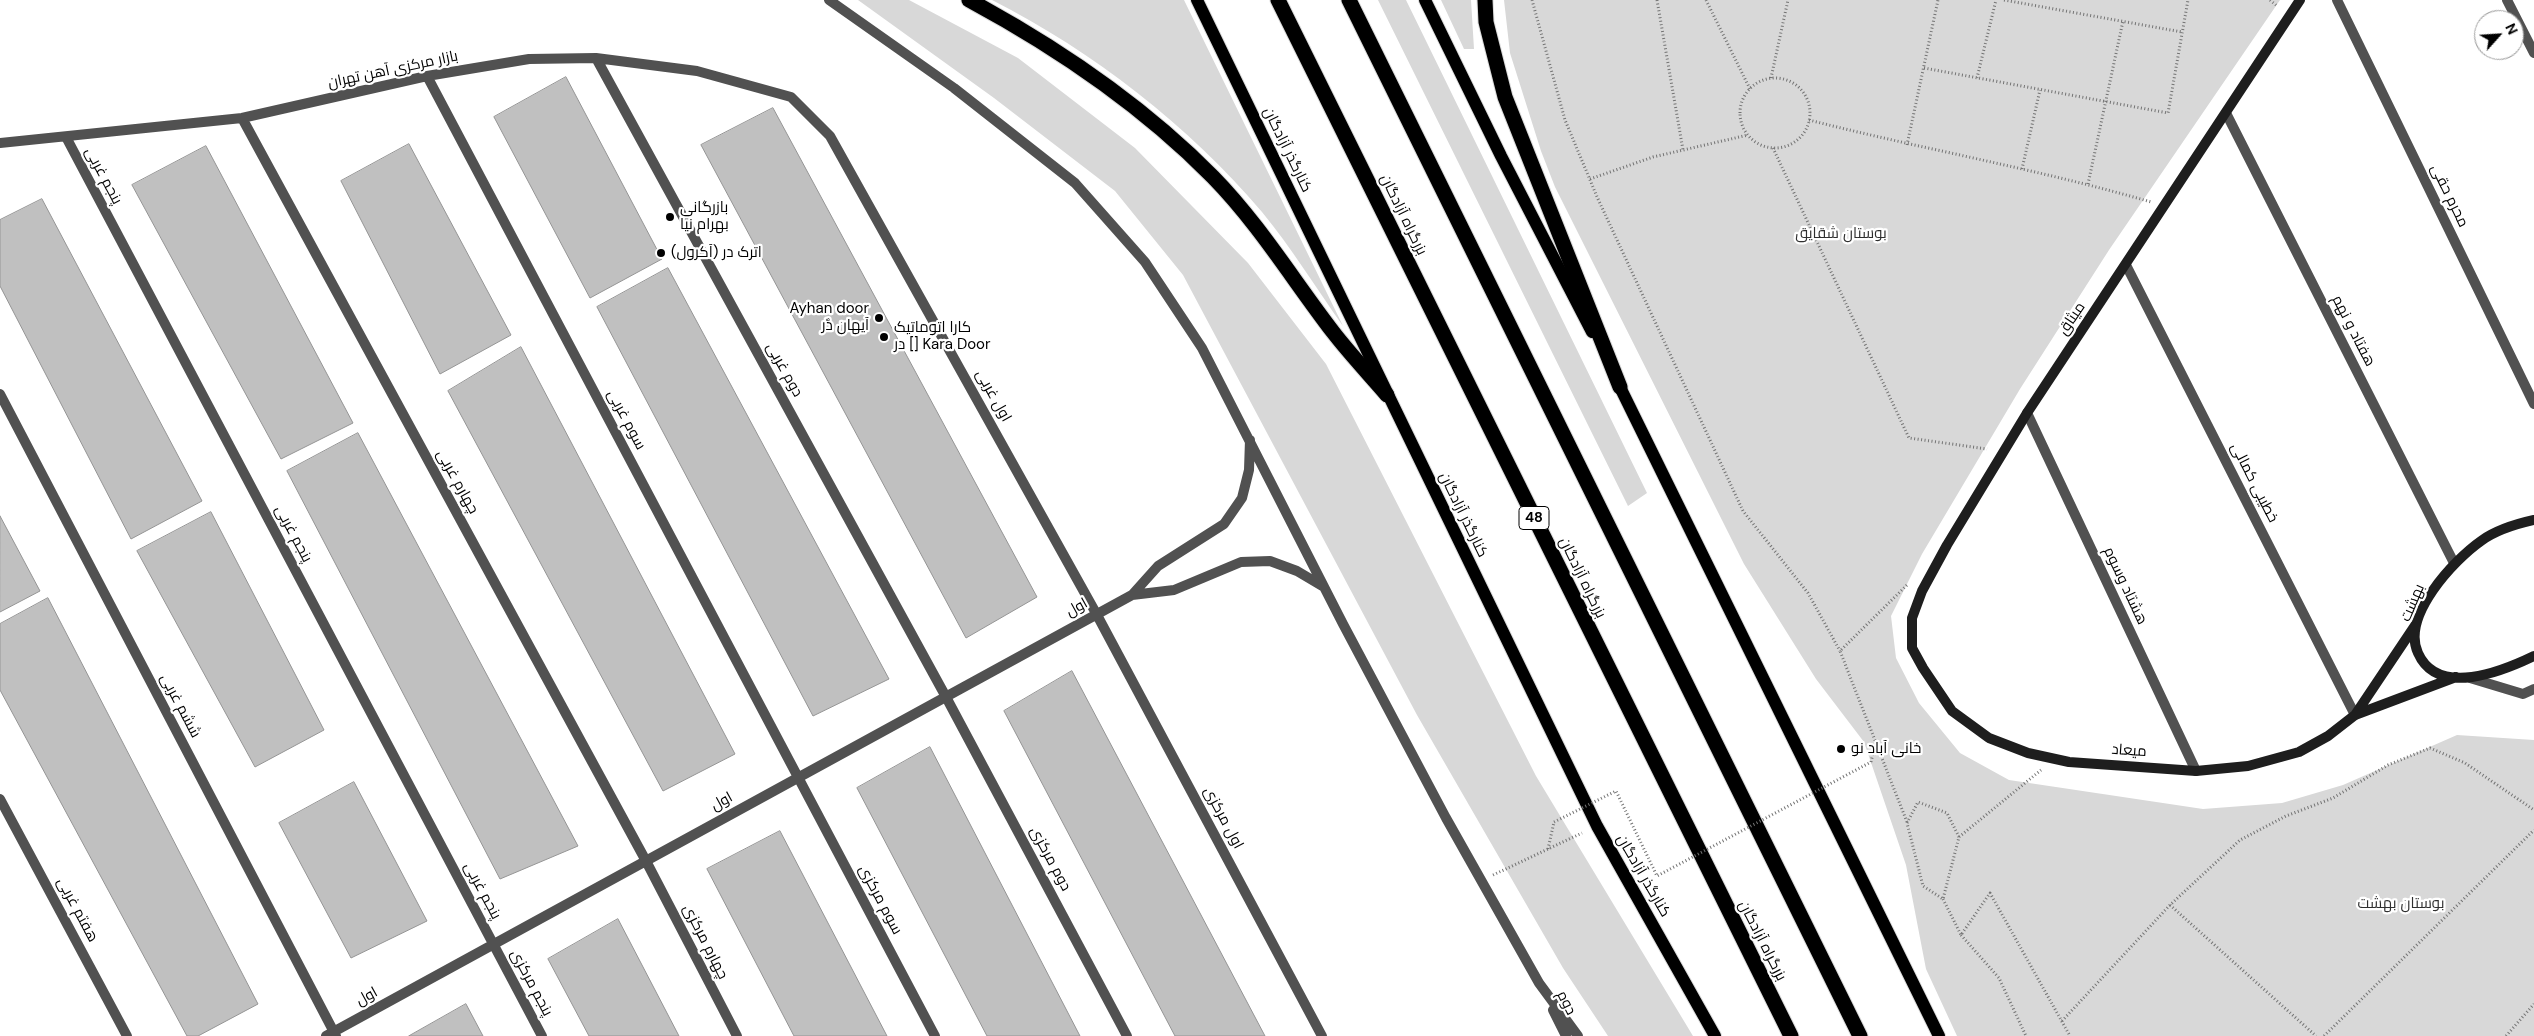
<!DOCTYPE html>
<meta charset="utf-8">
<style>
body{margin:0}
#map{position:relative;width:2534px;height:1036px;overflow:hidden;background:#fff;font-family:"DM Sans",sans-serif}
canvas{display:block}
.north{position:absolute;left:2474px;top:10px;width:50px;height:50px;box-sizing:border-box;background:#fff;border:1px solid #999;border-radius:50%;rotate:64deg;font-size:14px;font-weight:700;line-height:20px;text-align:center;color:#000}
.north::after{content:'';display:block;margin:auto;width:18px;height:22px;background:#000;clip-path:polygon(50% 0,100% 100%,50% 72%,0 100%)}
</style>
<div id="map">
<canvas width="2534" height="1036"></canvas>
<div class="north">N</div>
</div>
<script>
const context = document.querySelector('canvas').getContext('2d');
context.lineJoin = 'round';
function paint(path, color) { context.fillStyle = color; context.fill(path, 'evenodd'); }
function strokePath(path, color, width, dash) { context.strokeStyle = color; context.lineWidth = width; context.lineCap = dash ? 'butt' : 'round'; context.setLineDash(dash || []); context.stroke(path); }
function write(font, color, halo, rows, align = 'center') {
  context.font = font + ' "DM Sans",Cairo,sans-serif'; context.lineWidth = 4.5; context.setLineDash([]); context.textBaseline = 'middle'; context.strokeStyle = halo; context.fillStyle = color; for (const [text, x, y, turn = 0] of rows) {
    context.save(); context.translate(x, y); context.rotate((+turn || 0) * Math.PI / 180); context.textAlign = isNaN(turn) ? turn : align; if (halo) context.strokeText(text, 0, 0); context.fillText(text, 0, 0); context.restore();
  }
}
paint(new Path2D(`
 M 858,0 L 909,0 L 1018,58 L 1135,148 L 1248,263 L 1326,364 L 1536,776 L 1693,1036 L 1608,1036 L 1563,968 L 1417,715 L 1183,275 L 1115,191 L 994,98 Z
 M 992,0 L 1184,0 L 1343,326 C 1316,288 1291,247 1262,212 C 1188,125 1094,52 992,0 Z
 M 1378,0 L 1406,0 L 1647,493 L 1628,506 Z
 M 1441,0 L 1471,0 L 1474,49 L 1464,49 Z
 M 1504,0 L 2280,0 L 2109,250 L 2020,389 L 1922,554 L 1891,616 L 1896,658 L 1919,703 L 1960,753 L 2009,780 L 2203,809 L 2282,803 L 2343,785 L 2457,735 L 2534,740 L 2534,1036 L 1957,1036 L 1926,969 L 1906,865 L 1864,742 L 1816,679 L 1744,564 L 1555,187 L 1541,151 L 1510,53 Z`), '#d8d8d8');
const building = new Path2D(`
 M 566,77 L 662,259 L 590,298 L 494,117 Z
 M 773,108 L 1037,597 L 966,638 L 701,145 Z
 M 409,144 L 511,335 L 440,374 L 341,181 Z
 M 206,146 L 353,423 L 281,459 L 132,185 Z
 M 42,199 L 202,501 L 131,539 L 0,286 L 0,220 Z
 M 668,268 L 889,679 L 813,716 L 597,307 Z
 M 521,347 L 735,754 L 663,791 L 448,391 Z
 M 358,433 L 578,846 L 500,879 L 287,471 Z
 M 211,512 L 324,730 L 255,767 L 137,551 Z
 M 0,516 L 40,591 L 0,612 Z
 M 48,598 L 258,1004 L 198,1036 L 187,1036 L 0,690 L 0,624 Z
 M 1072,671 L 1265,1036 L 1175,1036 L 1004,711 Z
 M 930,747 L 1080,1036 L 987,1036 L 857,788 Z
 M 354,782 L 427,921 L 351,958 L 279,823 Z
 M 780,831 L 887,1036 L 794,1036 L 707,869 Z
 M 618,919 L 679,1036 L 589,1036 L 548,959 Z
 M 466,1004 L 483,1036 L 409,1036 Z`);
paint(building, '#c0c0c0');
strokePath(building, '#959595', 1);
const primary = new Path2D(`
 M 1197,0 L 1597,826 L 1715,1036
 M 1425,0 L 1501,156 L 1592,332
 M 1616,379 L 1939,1036`);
const highway = new Path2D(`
 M 969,0 C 1058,48 1141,104 1213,177 C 1259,224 1293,280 1333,332 C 1350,354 1369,374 1387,395
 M 1278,0 L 1791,1036
 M 1349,0 L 1860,1036
 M 1485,0 L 1486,22 L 1505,97 L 1620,387`);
strokePath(primary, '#dbdbdb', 14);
strokePath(highway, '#dbdbdb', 17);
strokePath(new Path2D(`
 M 1532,0 L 1565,120 L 1598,199 L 1743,511 L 1808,593 L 1840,651
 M 1657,0 L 1683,150
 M 1706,0 L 1750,89
 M 2004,0 L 2182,32
 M 2270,0 L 2277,6
 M 1924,68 L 2168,113 L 2188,0
 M 1771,78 L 1788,0
 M 1977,78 L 1996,0
 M1740 113a35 35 0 1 1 70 0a35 35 0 1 1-70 0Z
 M 1809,120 C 1922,149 2038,169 2151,202
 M 1907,145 L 1938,0
 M 1773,148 L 1909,438 L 1987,449
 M 2022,169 L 2040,90
 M 1590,179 L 1653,157 L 1748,135
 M 2088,184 L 2123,21
 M 1871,762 L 1876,740
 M 1907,822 L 1840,651 L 1908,584
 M 1959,837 L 1947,813 L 1918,802 L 1907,823 L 1923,886 L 1943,899 L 1959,837 L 2041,770
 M 1548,849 L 1554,822
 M 1493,875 L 1582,833
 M 1943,899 L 1961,935 L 1990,893 L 2070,1036
 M 2170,905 L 2316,1036
 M 1961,935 L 1999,978 L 2026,1036
 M 2062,1021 L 2170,905 L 2240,840 L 2286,816 L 2333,798 L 2388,765 L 2430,748 L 2465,763 L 2534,810
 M 2324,1036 L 2534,830
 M 2506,1036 L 2534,1004`), '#737373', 3, [1, 2.5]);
strokePath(new Path2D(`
 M 829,0 L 954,88 L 1075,183 L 1145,262 L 1202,348 L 1343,624 L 1446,818 L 1539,983 L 1578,1036
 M 596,58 L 946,697 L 1127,1036
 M 427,76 L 935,1036
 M 242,118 L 646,861 L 737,1036
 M 66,137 L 542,1036
 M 0,143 L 242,118 L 427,76 L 529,59 L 596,58 L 697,71 L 791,97 L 830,136 L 1097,615 L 1322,1036
 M 0,394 L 336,1036
 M 1132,595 L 1174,590 L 1241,562 L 1270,561 L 1297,571 L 1324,587
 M 2470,678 L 2523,694 L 2534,689
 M 0,799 L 127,1036
 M 1553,1010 L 1566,1036
 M 326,1036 L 1132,595 L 1158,566 L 1224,524 L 1242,498 L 1249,470 L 1250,440`), '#515151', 10);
strokePath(new Path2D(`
 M 2337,0 L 2534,404
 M 2507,0 L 2534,53
 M 2226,113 L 2454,563
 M 2126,265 L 2355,715
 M 2027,413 L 2196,771`), '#515151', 10);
strokePath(new Path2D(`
 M 2300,0 L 2027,413 L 1947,545 L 1922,591 L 1912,618 L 1912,648 L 1923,668 L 1952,711 L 1989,738 L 2028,753 L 2069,762 L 2196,771 L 2248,766 L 2299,752 L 2328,736 L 2355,715 L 2456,677
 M 2534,520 C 2516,524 2496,530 2481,541 C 2454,560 2401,616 2418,653 C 2438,698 2503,671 2534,656
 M 2355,715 L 2416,624`), '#1e1e1e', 10);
strokePath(primary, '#000', 12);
strokePath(highway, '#000', 15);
strokePath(new Path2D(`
 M 1554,822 L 1616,791 L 1657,876 L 1871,762`), '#737373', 3, [1, 2.5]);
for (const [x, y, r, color] of [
 [670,217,5,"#000"],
 [661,253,5,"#000"],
 [879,318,5,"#000"],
 [884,337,5,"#000"],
 [1841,749,5,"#000"]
]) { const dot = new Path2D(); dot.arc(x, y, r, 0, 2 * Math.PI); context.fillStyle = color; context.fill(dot); strokePath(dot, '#fff', 2); }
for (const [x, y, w] of [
 [1534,518,30]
]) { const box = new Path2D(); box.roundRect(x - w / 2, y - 11.5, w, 23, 4); context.fillStyle = '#fff'; context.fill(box); strokePath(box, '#000', 1); }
write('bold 14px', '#000', null, [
 ["48",1534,518]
]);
write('15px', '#000', '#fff', [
 ["بازار مرکزی آهن تهران",393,70,-12],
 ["کنارگذر آزادگان",1287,150,64],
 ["پنجم غربی",103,176,62],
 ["محرم حقی",2449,196,64],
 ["بزرگراه آزادگان",1403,215,64],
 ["میثاق",2072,319,-56],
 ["هفتاد و نهم",2353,331,63],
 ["دوم غربی",784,370,61],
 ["اول غربی",993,396,61],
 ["سوم غربی",626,420,62],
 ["چهارم غربی",457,482,61],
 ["خطیبی کمالی",2254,483,63],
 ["کنارگذر آزادگان",1463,515,64],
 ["پنجم غربی",293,534,62],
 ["بزرگراه آزادگان",1582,578,64],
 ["هشتاد وسوم",2125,586,65],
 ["بهشت",2413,603,-67],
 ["اول",1077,608,-29],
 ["ششم غربی",180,706,62],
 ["میعاد",2129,751,4],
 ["اول",722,802,-29],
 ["اول مرکزی",1223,818,62],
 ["دوم مرکزی",1050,859,62],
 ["کنارگذر آزادگان",1643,876,60],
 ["پنجم غربی",482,891,62],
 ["سوم مرکزی",880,900,62],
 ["هفتم غربی",77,910,62],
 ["بزرگراه آزادگان",1762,941,63],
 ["چهارم مرکزی",705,942,63],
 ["پنجم مرکزی",531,983,62],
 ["اول",367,997,-29],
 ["دوم",1566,1003,63]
]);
write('15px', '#000', '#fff', [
 ["بازرگانی",680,208],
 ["بهرام نیا",680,225],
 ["اترک در (آکرول)",671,253],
 ["Ayhan door",869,309,"right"],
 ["آیهان دٌر",869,326,"right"],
 ["کارا اتوماتیک",894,328],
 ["در [] Kara Door",894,345],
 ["خانی آباد نو",1851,749]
], 'left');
write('15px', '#2f2f2f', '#fff', [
 ["بوستان شقایق",1841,234],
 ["بوستان بهشت",2401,904]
]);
</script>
